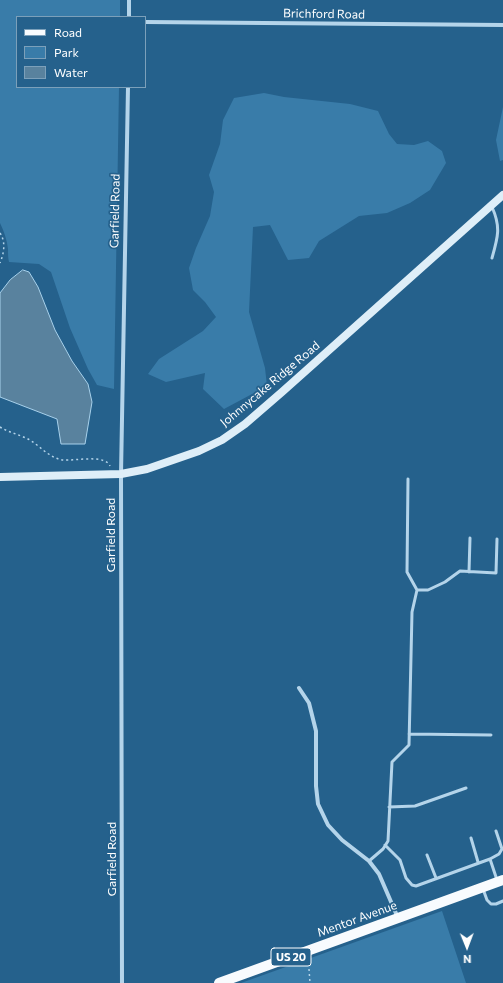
<!DOCTYPE html>
<style>
body{margin:0}
#map{position:relative;width:503px;height:983px;overflow:hidden;background:#25618c;font-family:Commissioner,sans-serif}
canvas{display:block}
.legend{position:absolute;left:16px;top:16px;width:130px;height:72px;box-sizing:border-box;background:#25618c;border:1px solid #7ca0ba;margin:0;padding:5px 7px;list-style:none;font-size:12px;color:#fff}
.legend li{display:flex;align-items:center;gap:8px;height:20px}
.legend b{width:20px;border:1px solid #7ca0ba}
.north{position:absolute;left:447px;top:927px;width:40px;height:40px;-webkit-text-stroke:3px #25618c;paint-order:stroke;rotate:179deg;font-size:11px;font-weight:700;line-height:16px;text-align:center;color:#fff}
.north::after{content:'';display:block;margin:auto;width:14px;height:18px;background:#fff;clip-path:polygon(50% 0,100% 100%,50% 72%,0 100%)}
</style>
<div id="map">
<canvas width="503" height="983"></canvas>
<ul class="legend">
<li><b style="height:5px;background:#f8fbfe"></b>Road</li>
<li><b style="height:11px;background:#397ca9"></b>Park</li>
<li><b style="height:11px;background:#59829e"></b>Water</li>
</ul>
<div class="north">N</div>
</div>
<script>
const context = document.querySelector('canvas').getContext('2d');
context.lineJoin = 'round';
function paint(path, color) { context.fillStyle = color; context.fill(path, 'evenodd'); }
function strokePath(path, color, width, dash) { context.strokeStyle = color; context.lineWidth = width; context.lineCap = dash ? 'butt' : 'round'; context.setLineDash(dash || []); context.stroke(path); }
function write(font, color, halo, rows, align = 'center') {
  context.font = font + ' Commissioner,sans-serif'; context.lineWidth = 3.5; context.setLineDash([]); context.textBaseline = 'middle'; context.strokeStyle = halo; context.fillStyle = color; for (const [text, x, y, turn = 0] of rows) {
    context.save(); context.translate(x, y); context.rotate((+turn || 0) * Math.PI / 180); context.textAlign = isNaN(turn) ? turn : align; if (halo) context.strokeText(text, 0, 0); context.fillText(text, 0, 0); context.restore();
  }
}
paint(new Path2D(`
 M 0,0 L 120,0 L 120,17 L 17,17 L 17,87 L 119,87 L 114,389 L 97,385 L 88,369 L 70,328 L 51,272 L 39,264 L 9,262 C 8,258 8,254 8,249 C 7,240 4,231 0,223 Z
 M 264,93 L 284,97 L 350,104 L 378,111 L 389,134 L 397,144 L 414,145 L 428,141 L 442,151 L 446,163 L 430,190 L 410,203 L 387,213 L 359,216 L 319,241 L 309,258 L 288,260 L 270,225 L 253,227 L 249,312 L 265,368 L 267,386 L 224,409 L 203,389 L 205,373 L 166,382 L 148,374 L 159,359 L 203,331 L 216,317 L 205,302 L 193,290 L 189,268 L 196,248 L 210,216 L 214,192 L 209,175 L 220,144 L 223,120 L 234,98 Z
 M 503,107 L 503,160 L 500,161 L 496,140 Z
 M 442,911 L 466,983 L 241,983 Z`), '#397ca9');
const water = new Path2D(`
 M 23,270 L 29,272 L 38,287 L 55,330 L 72,361 L 88,384 L 92,402 L 85,444 L 61,444 L 57,419 L 0,397 L 0,293 L 10,280 Z`);
paint(water, '#59829e');
strokePath(water, '#a8d1eb', 1);
strokePath(new Path2D(`
 M 0,233 C 6,242 4,253 0,263
 M 0,427 C 8,432 17,434 26,438 C 39,444 48,458 63,460 C 75,461 105,454 110,466
 M 309,969 L 310,983`), '#b4d4ea', 1.5, [2, 3]);
strokePath(new Path2D(`
 M 492,258 C 498,237 501,227 492,207
 M 408,479 L 407,572 L 417,590 L 428,590 L 445,582 L 460,571 L 496,573 L 497,539
 M 469,572 L 470,538
 M 409,734 L 491,735
 M 389,807 L 415,806 L 466,788
 M 471,838 L 478,862
 M 385,845 L 400,860 L 406,878 L 412,885 L 416,886 L 490,859 L 497,880
 M 427,855 L 436,878
 M 490,859 L 499,854 L 502,849 L 496,831
 M 369,861 L 383,849 L 388,841 L 392,762 L 409,745 L 412,612 L 417,590
 M 483,889 L 487,900 L 491,904 L 496,904 L 503,901`), '#b4d4ea', 3);
strokePath(new Path2D(`
 M 129,17 L 129,0
 M 145,22 L 503,25
 M 299,688 L 309,703 L 316,731 L 316,786 L 318,804 L 328,825 L 342,840 L 369,861 L 379,874 L 398,918
 M 122,983 L 121,474 L 128,87`), '#b4d4ea', 4);
strokePath(new Path2D(`
 M 0,477 L 121,474 L 147,469 L 199,451 L 222,440 L 245,424 L 282,392 L 503,195`), '#deeef8', 8);
strokePath(new Path2D(`
 M 219,983 L 503,880`), '#f8fbfe', 10);
for (const [x, y, w] of [
 [291,957,40]
]) { const box = new Path2D(); box.roundRect(x - w / 2, y - 9, w, 18, 3); context.fillStyle = '#25618c'; context.fill(box); strokePath(box, '#fff', 1); }
write('bold 11px', '#fff', null, [
 ["US 20",291,957]
]);
write('12px', '#fff', '#25618c', [
 ["Brichford Road",324,14,1],
 ["Garfield Road",115,211,-89],
 ["Johnnycake Ridge Road",270,384,-40],
 ["Garfield Road",111,535,-90],
 ["Garfield Road",112,859,-90],
 ["Mentor Avenue",357,919,-20]
]);
</script>
